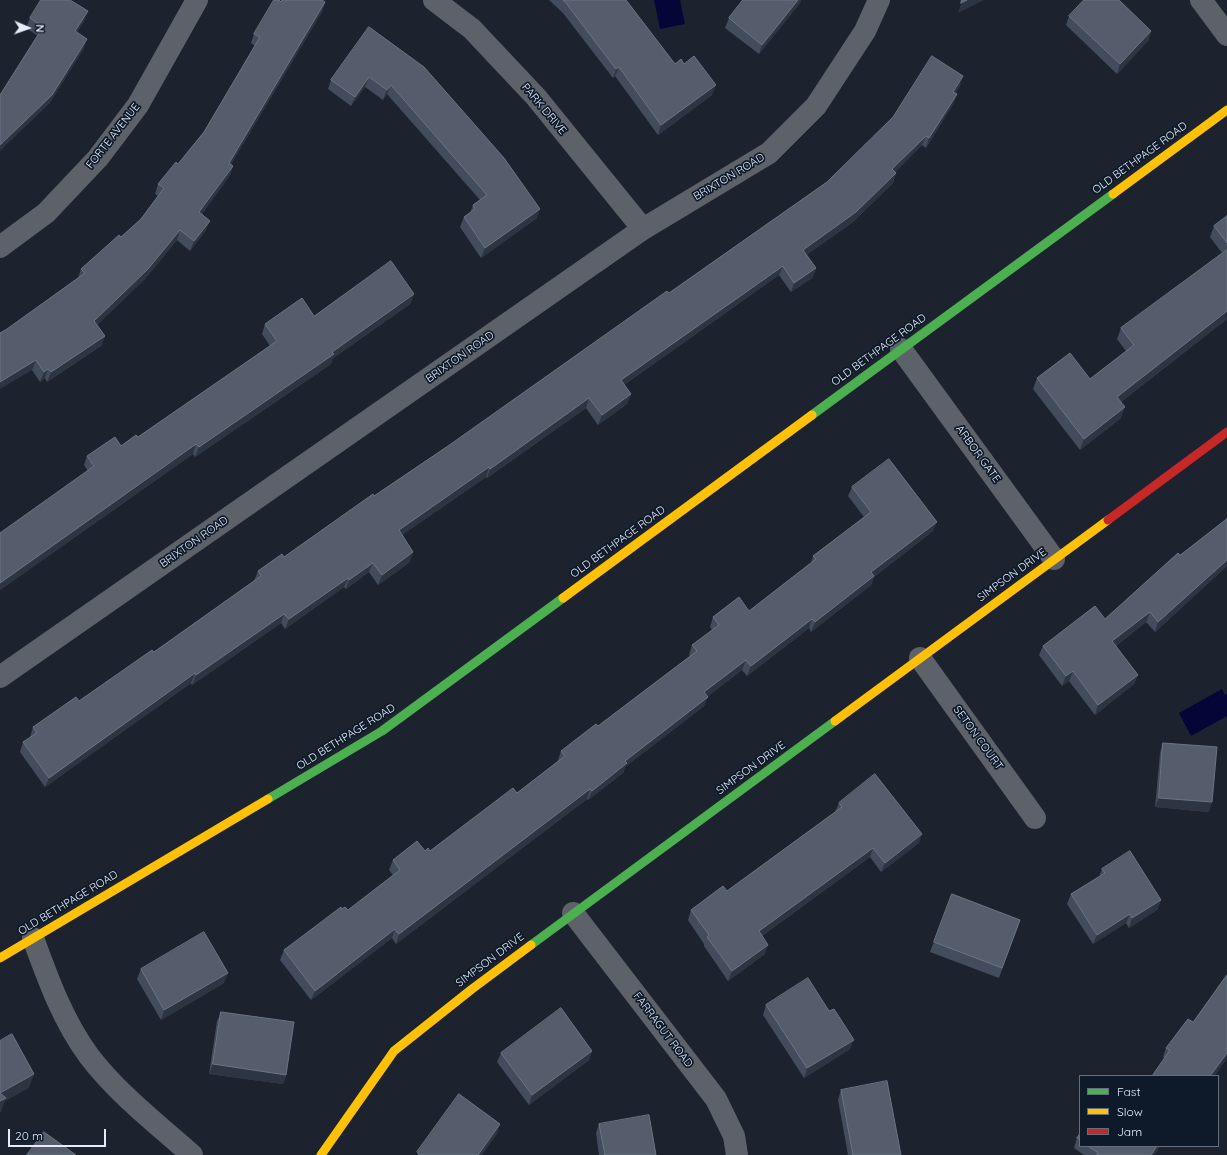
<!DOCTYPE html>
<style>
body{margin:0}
#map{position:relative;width:1227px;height:1155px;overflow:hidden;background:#1d232e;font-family:Quicksand,sans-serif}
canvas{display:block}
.legend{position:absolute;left:1079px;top:1075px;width:140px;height:72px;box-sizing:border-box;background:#0e1929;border:1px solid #646e7d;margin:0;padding:5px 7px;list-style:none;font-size:12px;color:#e5edfa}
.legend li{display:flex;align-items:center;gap:8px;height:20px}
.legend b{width:20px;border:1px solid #646e7d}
.north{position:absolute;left:8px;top:8px;width:40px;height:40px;-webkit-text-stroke:3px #0e1929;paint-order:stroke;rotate:92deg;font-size:11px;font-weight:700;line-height:16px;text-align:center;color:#e5edfa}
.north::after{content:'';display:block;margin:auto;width:14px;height:18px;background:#e5edfa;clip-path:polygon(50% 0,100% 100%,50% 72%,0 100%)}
.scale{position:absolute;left:8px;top:1129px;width:98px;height:18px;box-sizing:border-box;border:2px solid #e5edfa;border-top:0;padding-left:5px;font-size:12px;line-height:14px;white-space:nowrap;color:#e5edfa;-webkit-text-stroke:3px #0e1929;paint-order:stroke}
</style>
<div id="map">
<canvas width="1227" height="1155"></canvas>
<ul class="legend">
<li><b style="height:5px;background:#4caf50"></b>Fast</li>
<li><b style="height:5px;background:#ffc107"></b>Slow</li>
<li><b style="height:5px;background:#c62828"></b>Jam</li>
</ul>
<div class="north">N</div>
<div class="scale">20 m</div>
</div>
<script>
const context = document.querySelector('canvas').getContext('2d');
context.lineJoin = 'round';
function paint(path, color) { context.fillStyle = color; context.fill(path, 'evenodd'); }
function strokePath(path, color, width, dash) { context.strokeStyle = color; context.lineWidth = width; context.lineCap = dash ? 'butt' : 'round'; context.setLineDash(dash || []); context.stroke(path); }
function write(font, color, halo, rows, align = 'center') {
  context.font = font + ' Quicksand,sans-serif'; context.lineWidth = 3.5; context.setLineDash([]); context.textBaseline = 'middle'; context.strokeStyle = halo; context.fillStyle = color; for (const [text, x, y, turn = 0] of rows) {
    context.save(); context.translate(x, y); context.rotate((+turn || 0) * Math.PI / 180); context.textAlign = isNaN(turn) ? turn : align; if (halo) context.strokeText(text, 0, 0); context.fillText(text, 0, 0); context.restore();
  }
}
paint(new Path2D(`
 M 654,0 L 680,0 L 685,24 L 660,29 Z
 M 1222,689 L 1225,695 L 1227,694 L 1227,716 L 1191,736 L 1179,713 Z`), '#030637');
strokePath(new Path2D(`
 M 434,0 L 472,29 L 536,97 L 643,229
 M 1201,0 L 1227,35
 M 0,247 L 46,213 L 98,158 L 138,105 L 197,0
 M 901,349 L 1054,559
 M 920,658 L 1035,818
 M 0,677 L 643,229 L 769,153 L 816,106 L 865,31 L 879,0
 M 573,913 L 716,1099 L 734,1136 L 737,1155
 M 33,938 C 48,979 63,1021 89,1056 C 118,1094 157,1124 192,1155`), '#5d626a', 22);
strokePath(new Path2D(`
 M 812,415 L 1113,194
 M 268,799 L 382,731 L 563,598
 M 531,945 L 835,721`), '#4caf50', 9);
strokePath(new Path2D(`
 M 1113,194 L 1227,110
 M 563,598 L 812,415
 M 835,721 L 1108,520
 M 0,958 L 268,799
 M 321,1155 L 394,1051 L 472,989 L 531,945`), '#ffc107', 9);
strokePath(new Path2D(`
 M 1108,520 L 1227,432`), '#c62828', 9);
paint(new Path2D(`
 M 549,0 L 626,0 L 675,64 L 684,64 L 712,95 L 658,135 L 615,76 L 613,78 L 563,13 Z
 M 743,0 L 801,0 L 800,3 L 759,54 L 725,28 L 729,18 Z
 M 281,2 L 325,2 L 322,12 L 231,164 L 233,166 L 230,175 L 202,214 L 206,230 L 190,251 L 177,240 L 145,279 L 97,325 L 105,336 L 101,346 L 47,382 L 45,378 L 40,382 L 32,370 L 7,329 L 78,278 L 81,269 L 121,237 L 141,219 L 158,196 L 155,194 L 158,184 L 178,164 L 204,132 L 255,46 L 251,43 L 254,34 Z
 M 1069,16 L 1151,31 L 1148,41 L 1117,74 L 1066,25 Z
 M 30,18 L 84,21 L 77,32 L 84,48 L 49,104 L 38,36 L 26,28 Z
 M 369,27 L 537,218 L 481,258 L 460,227 L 464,217 L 470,213 L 473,205 L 480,200 L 387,94 L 383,100 L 365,87 L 351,106 L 328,89 L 331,80 Z
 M 960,86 L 955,93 L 957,94 L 953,104 L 926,148 L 922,145 L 895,172 L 896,173 L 893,183 L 853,222 L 806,255 L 816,268 L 812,278 L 791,292 L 779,275 L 624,385 L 631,394 L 627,404 L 598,425 L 586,408 L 487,478 L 486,477 L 402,535 L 410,562 L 378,585 L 369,572 L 346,589 L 344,587 L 285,629 L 281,623 L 192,685 L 191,683 L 45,787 L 20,752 L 23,742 L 30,737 L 33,727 L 79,701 L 154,652 L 254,581 L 258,571 L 284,557 L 448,446 L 669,293 L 827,182 Z
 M 1227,216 L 1227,319 L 1121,402 L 1121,418 L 1080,450 L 1033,389 L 1037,378 L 1090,379 L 1126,351 L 1117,339 L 1121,328 L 1222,253 L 1210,237 L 1214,226 Z
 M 414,294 L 410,304 L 332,359 L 331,364 L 195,457 L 193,454 L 0,590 L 0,533 L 88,471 L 84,465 L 87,456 L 121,446 L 138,437 L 270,346 L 262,334 L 265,324 L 314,316 Z
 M 852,487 L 933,531 L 874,577 L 871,585 L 811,632 L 809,628 L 747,676 L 742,670 L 708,696 L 704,706 L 625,767 L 623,773 L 588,800 L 587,799 L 396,944 L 392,938 L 311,1000 L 280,960 L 284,950 L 342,909 L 348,910 L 393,875 L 389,870 L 393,860 L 425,851 L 430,851 L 517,793 L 558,761 L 558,760 L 561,751 L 598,726 L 690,656 L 689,655 L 692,645 L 712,630 L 710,627 L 713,617 L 749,611 L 811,563 L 813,556 L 864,517 L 848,496 Z
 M 1227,519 L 1227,566 L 1155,632 L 1146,622 L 1116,646 L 1138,675 L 1134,684 L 1095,715 L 1069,681 L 1062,686 L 1039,655 L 1043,646 L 1105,619 L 1180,555 Z
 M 1163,743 L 1209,812 L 1155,807 L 1160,753 Z
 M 839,803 L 919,843 L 881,872 L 870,857 L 762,936 L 765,954 L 728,981 L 704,946 L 704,944 L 688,920 L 691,910 L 727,891 L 835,812 Z
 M 1102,869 L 1161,900 L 1157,910 L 1129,928 L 1126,923 L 1093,944 L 1067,904 L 1071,894 L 1099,877 Z
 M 952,894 L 1020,920 L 999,978 L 930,952 Z
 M 141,969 L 224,983 L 161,1020 L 137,979 Z
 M 1227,975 L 1227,1058 L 1214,1076 L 1163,1057 L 1166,1048 L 1193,1022 Z
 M 766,1005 L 829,1011 L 850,1049 L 804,1078 L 763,1015 Z
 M 221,1012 L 286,1075 L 283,1084 L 209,1074 L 217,1021 Z
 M 592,1051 L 589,1060 L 529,1105 L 497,1062 L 501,1053 Z
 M 841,1090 L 901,1155 L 848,1155 L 838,1100 Z
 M 599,1124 L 656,1155 L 599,1155 L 596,1133 Z
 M 1080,1134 L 1080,1146 L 1160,1146 L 1154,1155 L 1084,1155 L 1074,1148 L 1077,1138 Z`), '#434c5c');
paint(new Path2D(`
 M 798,0 L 801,0 L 800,3 L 759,54 L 762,45 Z
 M 967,0 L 984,0 L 958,13 L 961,3 Z
 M 325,2 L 322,12 L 226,173 L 229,163 Z
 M 88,11 L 84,21 L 72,41 L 75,31 Z
 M 1151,31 L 1148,41 L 1117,74 L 1120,64 Z
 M 87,39 L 84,48 L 49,104 L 0,151 L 0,145 Z
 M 619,67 L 615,76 L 613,78 L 616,69 Z
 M 963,76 L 960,86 L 949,101 L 953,92 Z
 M 369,77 L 365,87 L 351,106 L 355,97 Z
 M 391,85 L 387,94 L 383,100 L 387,90 Z
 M 716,85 L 712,95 L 658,135 L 661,125 Z
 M 957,94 L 953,104 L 926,148 L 929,138 Z
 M 926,136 L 922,145 L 889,179 L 892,169 Z
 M 233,166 L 230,175 L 196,222 L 199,212 Z
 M 896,173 L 893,183 L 853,222 L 800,260 L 803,250 Z
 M 540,209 L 537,218 L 481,258 L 485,248 Z
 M 210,221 L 206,230 L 190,251 L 194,241 Z
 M 180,230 L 177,240 L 145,279 L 91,331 L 94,321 Z
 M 783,266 L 779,275 L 617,390 L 621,380 Z
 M 816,268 L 812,278 L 791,292 L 794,283 Z
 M 414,294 L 410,304 L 332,359 L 331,364 L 195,457 L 199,447 Z
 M 1227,311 L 1227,319 L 1113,408 L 1117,397 Z
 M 105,336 L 101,346 L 47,382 L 51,372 Z
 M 36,360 L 32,370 L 0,389 L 0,382 Z
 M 48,369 L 45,378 L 40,382 L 44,372 Z
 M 631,394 L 627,404 L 598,425 L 602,415 Z
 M 589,398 L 586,408 L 487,478 L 490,469 Z
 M 1125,407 L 1121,418 L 1080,450 L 1084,439 Z
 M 196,444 L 193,454 L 0,590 L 0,583 Z
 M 489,467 L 486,477 L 395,540 L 399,530 Z
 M 937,522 L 933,531 L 874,577 L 871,585 L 811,632 L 815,622 L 871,572 Z
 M 413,552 L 410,562 L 378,585 L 382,575 Z
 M 1227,560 L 1227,566 L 1155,632 L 1158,622 Z
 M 373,563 L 369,572 L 346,589 L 349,580 Z
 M 348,578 L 344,587 L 285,629 L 289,619 Z
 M 1150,612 L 1146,622 L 1109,651 L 1112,641 Z
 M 284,614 L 281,623 L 192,685 L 196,675 Z
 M 812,619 L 809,628 L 747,676 L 751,666 Z
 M 746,660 L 742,670 L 701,702 L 704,692 Z
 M 1073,671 L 1069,681 L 1062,686 L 1066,676 Z
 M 195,673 L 191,683 L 45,787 L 49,778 Z
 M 1138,675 L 1134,684 L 1095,715 L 1098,705 Z
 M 708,697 L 704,706 L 625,767 L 623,773 L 588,800 L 592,791 L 625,761 Z
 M 590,789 L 587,799 L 396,944 L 399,934 Z
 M 1159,798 L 1212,802 L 1209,812 L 1155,807 Z
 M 922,834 L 919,843 L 881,872 L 885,863 Z
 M 873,848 L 870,857 L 755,941 L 759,931 Z
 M 1161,900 L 1157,910 L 1129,928 L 1132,918 Z
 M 1130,914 L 1126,923 L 1093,944 L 1097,935 Z
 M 395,929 L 392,938 L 311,1000 L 315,991 Z
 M 768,945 L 765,954 L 728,981 L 732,971 Z
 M 228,973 L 224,983 L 161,1020 L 164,1010 Z
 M 854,1040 L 850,1049 L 804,1078 L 807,1068 Z
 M 592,1051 L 589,1060 L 529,1105 L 532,1095 Z
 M 1227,1053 L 1227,1058 L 1214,1076 L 1210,1076 Z
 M 213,1064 L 286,1075 L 283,1084 L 209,1074 Z
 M 34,1074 L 29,1088 L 5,1101 L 1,1112 L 0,1112 L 0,1093 Z
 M 500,1124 L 497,1134 L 482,1155 L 478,1155 Z
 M 1157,1146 L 1160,1146 L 1154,1155 L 1151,1155 Z`), '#2d3442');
const building = new Path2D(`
 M 41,0 L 70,0 L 88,11 L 75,31 L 87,39 L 52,95 L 0,145 L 0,95 L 43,27 L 30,18 Z
 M 274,0 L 279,0 L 281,2 L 282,0 L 322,0 L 325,2 L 229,163 L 233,166 L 199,212 L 210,221 L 194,241 L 180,230 L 148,269 L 94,321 L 105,336 L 51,372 L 48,369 L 44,372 L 36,360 L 0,382 L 0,333 L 7,329 L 85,273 L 81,269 L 119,235 L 121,237 L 141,219 L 164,188 L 158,184 L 176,162 L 178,164 L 204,132 L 260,37 L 254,34 Z
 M 563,0 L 626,0 L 675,64 L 681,59 L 684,64 L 694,56 L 716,85 L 661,125 L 619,67 L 616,69 L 566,3 Z
 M 743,0 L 798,0 L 762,45 L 729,18 Z
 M 962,0 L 967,0 L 961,3 Z
 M 1084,0 L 1119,0 L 1151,31 L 1120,64 L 1069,16 Z
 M 369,27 L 424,67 L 504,158 L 540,209 L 485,248 L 464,217 L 475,209 L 473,205 L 487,195 L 391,85 L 387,90 L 369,77 L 355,97 L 331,80 Z
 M 932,56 L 963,76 L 953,92 L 957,94 L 929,138 L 926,136 L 892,169 L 896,173 L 856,212 L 803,250 L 816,268 L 794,283 L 783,266 L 621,380 L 631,394 L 602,415 L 589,398 L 490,469 L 489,467 L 399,530 L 413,552 L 382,575 L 373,563 L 349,580 L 348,578 L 289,619 L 284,614 L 196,675 L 195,673 L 49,778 L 23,742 L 37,733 L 33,727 L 76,697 L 79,701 L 152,650 L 154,652 L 261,576 L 258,571 L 282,554 L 284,557 L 373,494 L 374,496 L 448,446 L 667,291 L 669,293 L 827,182 L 893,117 Z
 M 1227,216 L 1227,243 L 1214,226 Z
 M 1227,250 L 1227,311 L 1117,397 L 1125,407 L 1084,439 L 1037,378 L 1070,353 L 1090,379 L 1134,345 L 1121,328 Z
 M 391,261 L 414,294 L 332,352 L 334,354 L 199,447 L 196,444 L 0,583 L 0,533 L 94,466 L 87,456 L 115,437 L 121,446 L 136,435 L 138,437 L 277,341 L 265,324 L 302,298 L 314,316 Z
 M 889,459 L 937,522 L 871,572 L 874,576 L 815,622 L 812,619 L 751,666 L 746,660 L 704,692 L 708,697 L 625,761 L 627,763 L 592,791 L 590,789 L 399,934 L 395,929 L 315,991 L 284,950 L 341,907 L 342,909 L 345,907 L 348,910 L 400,870 L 393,860 L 417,841 L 425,851 L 428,848 L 430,851 L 513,788 L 517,793 L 565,756 L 561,751 L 596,724 L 598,726 L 697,651 L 692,645 L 719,625 L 713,617 L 739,597 L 749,611 L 816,559 L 813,556 L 871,512 L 852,487 Z
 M 1227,519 L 1227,560 L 1158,622 L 1150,612 L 1112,641 L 1138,675 L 1098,705 L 1073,671 L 1066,676 L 1043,646 L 1095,606 L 1105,619 L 1178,553 L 1180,555 Z
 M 1163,743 L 1217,747 L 1212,802 L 1159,798 Z
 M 875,774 L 922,834 L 885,863 L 873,848 L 759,931 L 768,945 L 732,971 L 707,937 L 709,935 L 691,910 L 723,886 L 727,891 L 842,807 L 839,803 Z
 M 1130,851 L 1161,900 L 1132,918 L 1130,914 L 1097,935 L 1071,894 L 1105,873 L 1102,869 Z
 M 952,894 L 1020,920 L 1002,968 L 934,942 Z
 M 204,932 L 228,973 L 164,1010 L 141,969 Z
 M 1227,975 L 1227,1053 L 1210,1076 L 1152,1076 L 1170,1050 L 1166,1048 L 1188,1019 L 1193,1022 Z
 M 808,978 L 829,1011 L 834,1009 L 854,1040 L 807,1068 L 766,1005 Z
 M 561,1008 L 592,1051 L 532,1095 L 501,1053 Z
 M 221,1012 L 294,1022 L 286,1075 L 213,1064 Z
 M 12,1034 L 34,1074 L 0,1093 L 0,1041 Z
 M 887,1081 L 901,1155 L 853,1155 L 841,1090 Z
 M 0,1093 L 6,1098 L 0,1101 Z
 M 459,1094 L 500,1124 L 478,1155 L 418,1155 L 419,1154 L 417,1152 Z
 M 649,1115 L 656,1155 L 605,1155 L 599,1124 Z
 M 44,1132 L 76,1155 L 27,1155 Z
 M 1080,1134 L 1080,1140 L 1077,1138 Z
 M 1088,1146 L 1157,1146 L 1151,1155 L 1096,1155 L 1098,1153 Z`);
paint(building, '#555d6d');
strokePath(building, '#6b7483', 1);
write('11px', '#e5edfa', '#0e1929', [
 ["PARK DRIVE",544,109,50],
 ["FORTE AVENUE",113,136,-52],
 ["OLD BETHPAGE ROAD",1140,158,-36],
 ["BRIXTON ROAD",729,177,-31],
 ["OLD BETHPAGE ROAD",879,350,-36],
 ["BRIXTON ROAD",460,357,-35],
 ["ARBOR GATE",978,454,54],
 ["BRIXTON ROAD",194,542,-35],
 ["OLD BETHPAGE ROAD",618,542,-36],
 ["SIMPSON DRIVE",1012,575,-36],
 ["OLD BETHPAGE ROAD",346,737,-32],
 ["SETON COURT",978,738,54],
 ["SIMPSON DRIVE",751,768,-36],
 ["OLD BETHPAGE ROAD",68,903,-31],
 ["SIMPSON DRIVE",490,960,-37],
 ["FARRAGUT ROAD",663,1030,53]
]);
</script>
